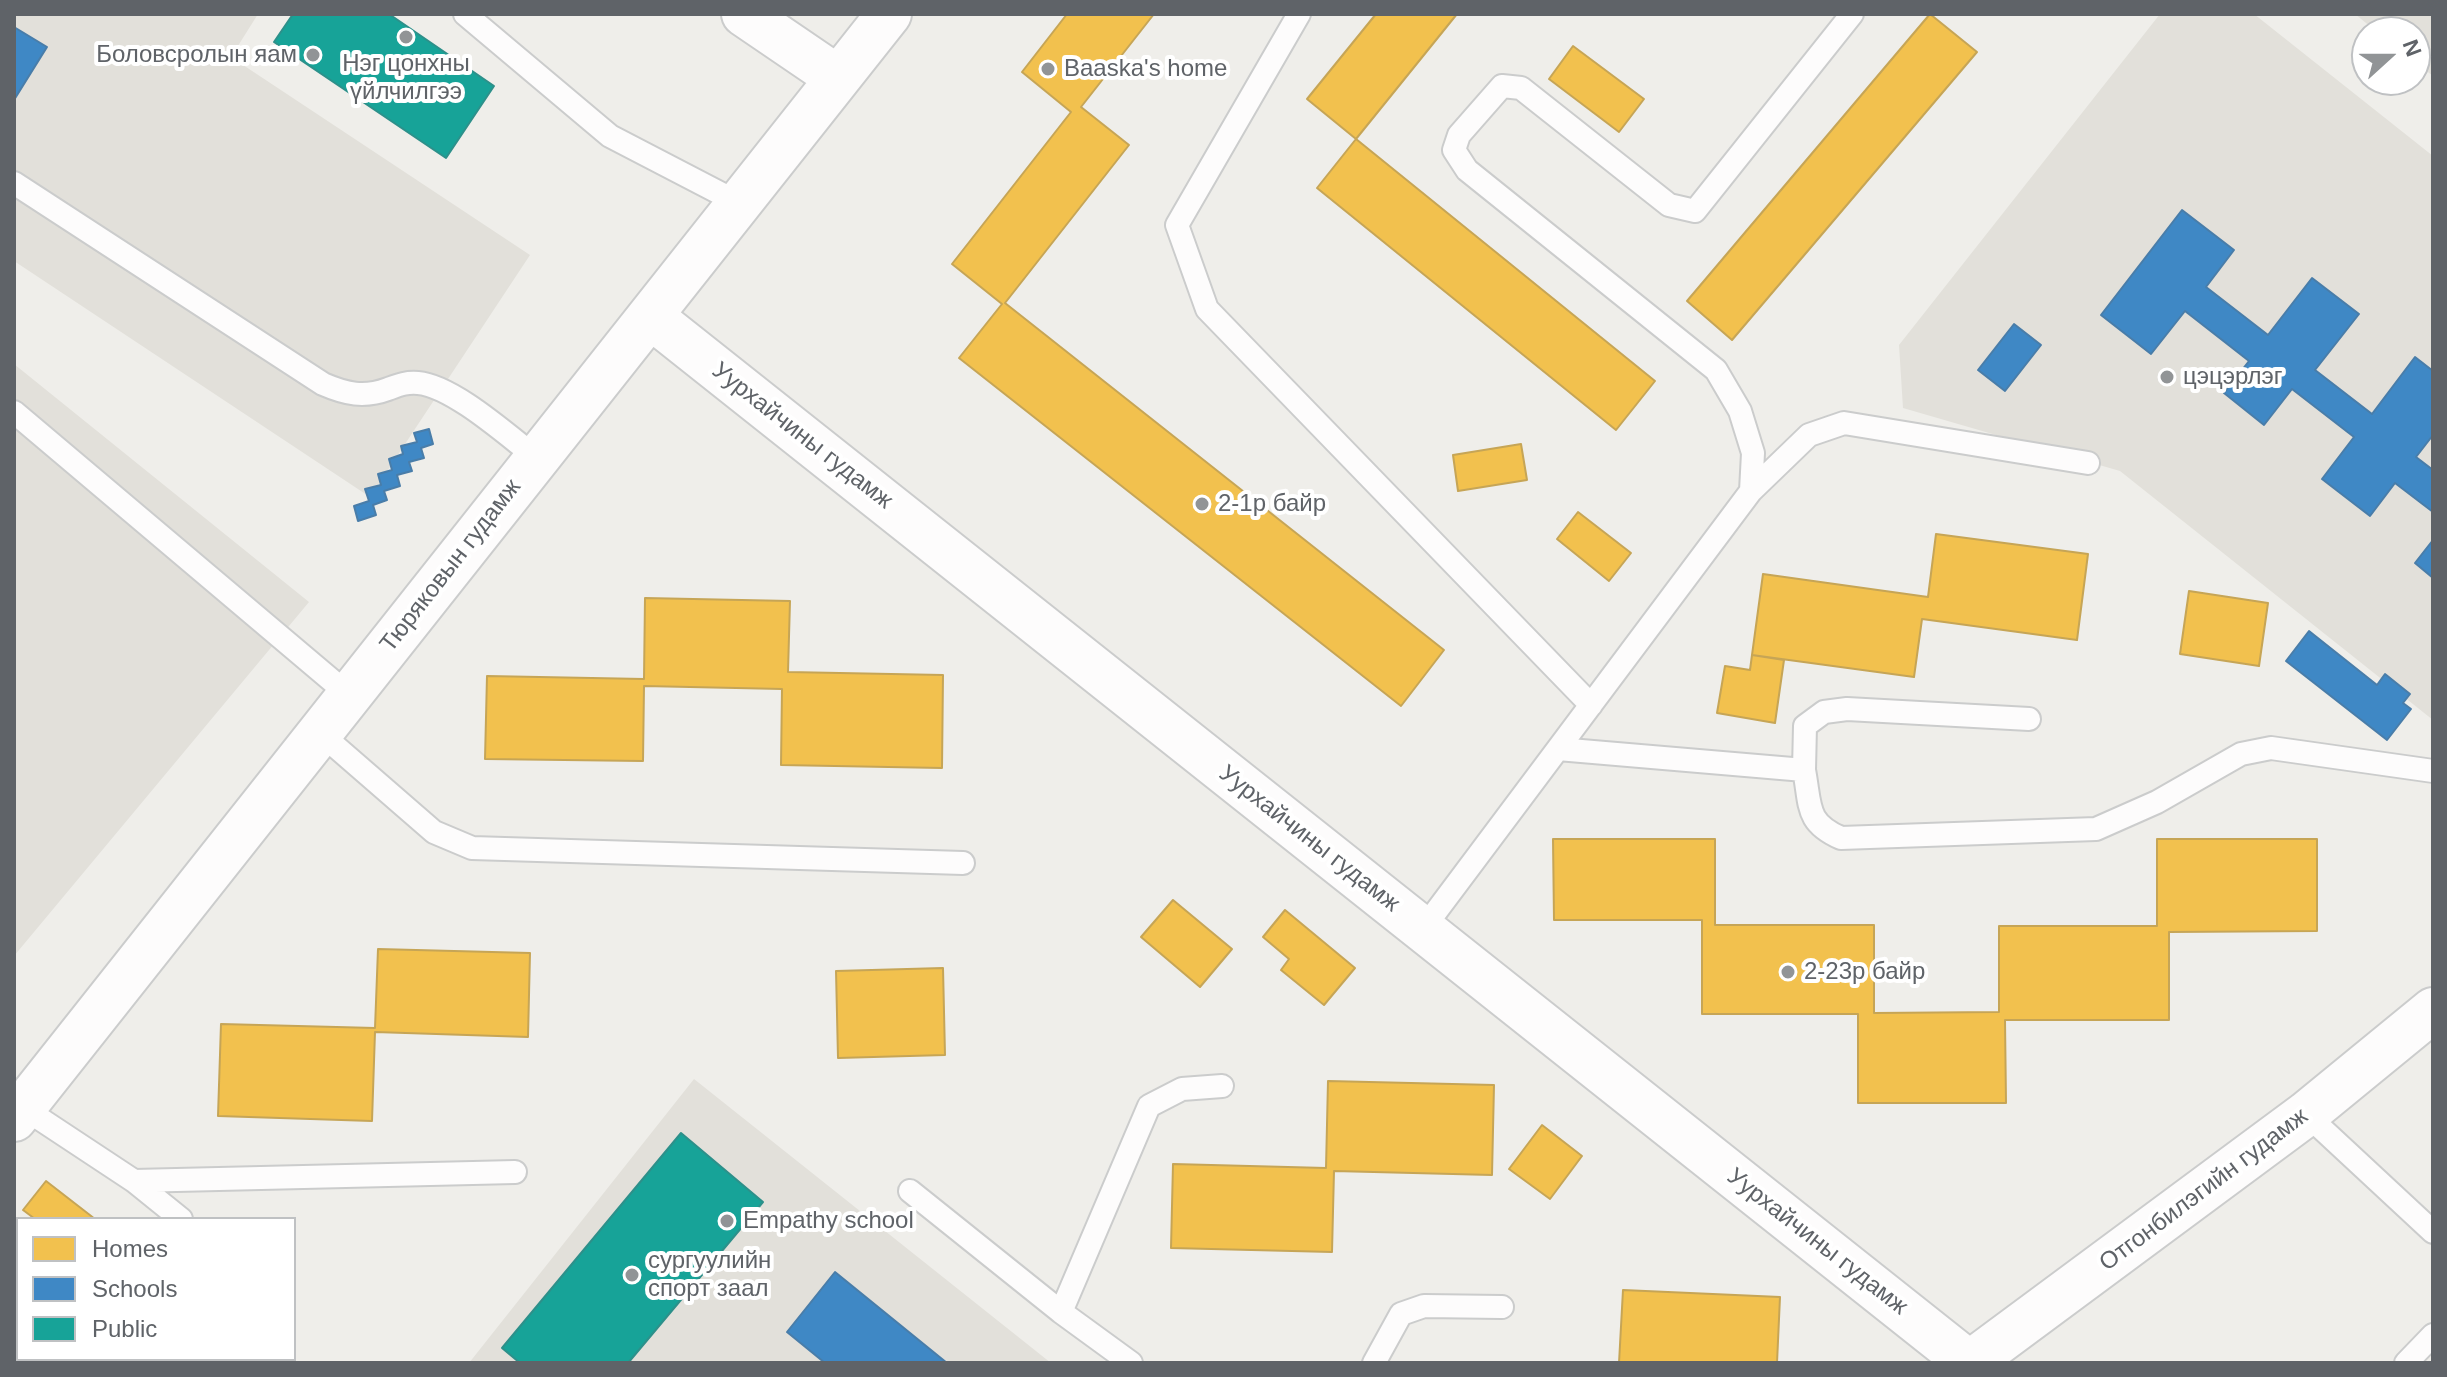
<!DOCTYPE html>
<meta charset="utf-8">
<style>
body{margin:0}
#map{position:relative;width:2447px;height:1377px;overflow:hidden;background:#efeeea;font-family:Helvetica,sans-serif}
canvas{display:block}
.frame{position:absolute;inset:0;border:16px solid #5f6368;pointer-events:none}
.legend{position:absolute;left:16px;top:1217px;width:280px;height:144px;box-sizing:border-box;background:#fff;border:2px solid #bfc1c3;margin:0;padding:10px 14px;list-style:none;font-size:24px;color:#5f6368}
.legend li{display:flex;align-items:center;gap:16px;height:40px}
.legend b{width:40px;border:2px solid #bfc1c3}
.north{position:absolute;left:2351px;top:16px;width:80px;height:80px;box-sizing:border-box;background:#fff;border:2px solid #bfc1c3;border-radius:50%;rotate:69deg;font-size:22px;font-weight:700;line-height:32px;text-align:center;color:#5f6368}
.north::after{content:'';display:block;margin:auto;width:28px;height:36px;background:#919496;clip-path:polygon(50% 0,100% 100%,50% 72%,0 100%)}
</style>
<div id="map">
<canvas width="2447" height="1377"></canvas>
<div class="frame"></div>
<ul class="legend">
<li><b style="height:22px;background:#f2c14e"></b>Homes</li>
<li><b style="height:22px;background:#3f88c5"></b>Schools</li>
<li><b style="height:22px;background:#17a398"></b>Public</li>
</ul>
<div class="north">N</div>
</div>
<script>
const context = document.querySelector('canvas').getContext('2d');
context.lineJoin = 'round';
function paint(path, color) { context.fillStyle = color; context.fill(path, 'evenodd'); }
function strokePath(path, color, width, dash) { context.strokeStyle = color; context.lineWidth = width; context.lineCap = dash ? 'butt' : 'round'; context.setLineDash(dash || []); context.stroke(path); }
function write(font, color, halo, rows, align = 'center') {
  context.font = font + ' Helvetica,sans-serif'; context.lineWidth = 8; context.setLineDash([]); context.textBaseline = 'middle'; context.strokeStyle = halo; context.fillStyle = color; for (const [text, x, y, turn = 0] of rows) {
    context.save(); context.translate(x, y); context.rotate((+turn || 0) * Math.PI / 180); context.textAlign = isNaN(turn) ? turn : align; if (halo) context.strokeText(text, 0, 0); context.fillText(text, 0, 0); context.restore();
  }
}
paint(new Path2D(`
 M 14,14 L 258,14 L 231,57 L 530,255 L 370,497 L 14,261 Z
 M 2160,14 L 2254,14 L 2433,156 L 2433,720 L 2120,471 L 1903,408 L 1899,345 Z
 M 2355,14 L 2433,14 L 2433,76 L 2415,62 L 2415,32 L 2377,32 Z
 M 14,364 L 309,602 L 14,956 Z
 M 694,1079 L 1051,1363 L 469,1363 Z`), '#e2e0da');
const homes = new Path2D(`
 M 1067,14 L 1154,14 L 1081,107 L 1129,145 L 1005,303 L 1444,650 L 1401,706 L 959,358 L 1002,304 L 952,264 L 1071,112 L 1022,72 Z
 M 1376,14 L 1457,14 L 1356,139 L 1655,381 L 1616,430 L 1317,188 L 1356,139 L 1307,99 Z
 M 1930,14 L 1977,52 L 1732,340 L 1687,301 Z
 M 1573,46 L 1644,99 L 1619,132 L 1549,79 Z
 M 1521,444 L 1527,480 L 1458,491 L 1453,455 Z
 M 1578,512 L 1631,553 L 1609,581 L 1557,539 Z
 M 1936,534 L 2088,554 L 2077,640 L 1922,619 L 1914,677 L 1752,655 L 1763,574 L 1928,597 Z
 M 2189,591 L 2268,603 L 2259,666 L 2180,654 Z
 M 645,598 L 790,601 L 788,672 L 943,675 L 942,768 L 781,765 L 782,689 L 644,686 L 643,761 L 485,759 L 487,676 L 644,679 Z
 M 1752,655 L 1784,660 L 1775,723 L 1717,713 L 1725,666 L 1750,670 Z
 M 1553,839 L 1715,839 L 1715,925 L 1874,925 L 1874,1013 L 1999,1012 L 1999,926 L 2157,926 L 2157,839 L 2317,839 L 2317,931 L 2169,932 L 2169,1020 L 2005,1020 L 2006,1103 L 1858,1103 L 1858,1014 L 1702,1014 L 1702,920 L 1554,920 Z
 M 1173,900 L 1232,949 L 1200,987 L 1141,937 Z
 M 1285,910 L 1355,968 L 1324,1005 L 1281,970 L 1289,959 L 1263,937 Z
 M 378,949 L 530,953 L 528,1037 L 375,1032 L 372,1121 L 218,1116 L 221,1024 L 375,1028 Z
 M 943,968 L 945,1055 L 838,1058 L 836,971 Z
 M 1328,1081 L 1494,1085 L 1492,1175 L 1334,1171 L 1332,1252 L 1171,1248 L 1173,1164 L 1326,1168 Z
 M 1542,1125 L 1582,1156 L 1550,1199 L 1509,1169 Z
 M 46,1181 L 95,1219 L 35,1219 L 23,1210 Z
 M 14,1279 L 18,1282 L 18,1355 L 14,1352 Z
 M 1623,1290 L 1780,1297 L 1777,1363 L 1619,1363 Z
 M 23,1359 L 59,1359 L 56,1363 L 28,1363 Z
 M 226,1359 L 282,1359 L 287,1363 L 231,1363 Z`);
paint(homes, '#f2c14e');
strokePath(homes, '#c6a556', 2);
const schools = new Path2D(`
 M 14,27 L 47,47 L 14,100 Z
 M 2182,210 L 2234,250 L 2206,287 L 2268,335 L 2312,278 L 2359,314 L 2315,370 L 2372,414 L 2415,357 L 2433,371 L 2433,435 L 2416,457 L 2433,470 L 2433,512 L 2395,483 L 2370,516 L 2322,479 L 2354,437 L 2292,389 L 2264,425 L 2224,393 L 2249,361 L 2185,311 L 2151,354 L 2101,315 Z
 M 2014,324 L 2041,345 L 2005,391 L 1978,370 Z
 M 429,429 L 433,444 L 421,448 L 424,458 L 409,462 L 412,471 L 397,475 L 400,486 L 384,491 L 387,500 L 373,505 L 376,515 L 358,521 L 354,506 L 369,501 L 365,489 L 381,485 L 378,474 L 392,470 L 389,459 L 403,454 L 401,446 L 417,442 L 414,433 Z
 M 2433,540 L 2433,578 L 2415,563 Z
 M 2309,631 L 2377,685 L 2385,674 L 2410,694 L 2403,703 L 2411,709 L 2387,740 L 2286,661 Z
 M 835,1272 L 947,1363 L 825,1363 L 787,1332 Z`);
paint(schools, '#3f88c5');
strokePath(schools, '#497da9', 2);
const public = new Path2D(`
 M 293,14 L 389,14 L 494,86 L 446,158 L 274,42 Z
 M 681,1133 L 763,1202 L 628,1363 L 520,1363 L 502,1348 Z`);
paint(public, '#17a398');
strokePath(public, '#2d908a', 2);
const service = new Path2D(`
 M 465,14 L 610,136 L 739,203
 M 1299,14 L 1177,225 L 1207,309 L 1591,705
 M 14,183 L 323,384 C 346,394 364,398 388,389 C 399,385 406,382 418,383 C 453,386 508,436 537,458
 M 14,412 L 349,695
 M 1751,491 L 1809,435 L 1844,423 L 2088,463
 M 320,733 L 434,832 L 472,848 L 963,863
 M 1558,749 L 1804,770 L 1805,726 L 1824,712 L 1847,709 L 2029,719
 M 1804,770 C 1811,806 1805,822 1841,838 L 2096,829 L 2157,802 L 2241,754 L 2271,748 L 2433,771
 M 1423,929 L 1751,491 L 1753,453 L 1740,411 L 1716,370 L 1467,170 L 1454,150 L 1459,135 L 1502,86 L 1521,88 L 1669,205 L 1695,211 L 1852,14
 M 19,1105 L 134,1181 L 181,1219
 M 2306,1114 L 2433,1232
 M 134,1181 L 515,1172
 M 910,1191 L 1061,1312 L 1131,1363
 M 1061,1312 L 1149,1106 L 1182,1089 L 1222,1086
 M 174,1363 L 176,1359
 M 1374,1363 L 1401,1314 L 1424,1306 L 1502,1307
 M 2406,1363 L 2433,1335`);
const minor = new Path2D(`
 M 744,14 L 838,78
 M 650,316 L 1969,1363
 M 14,1119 L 889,14
 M 1970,1363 L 2306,1114 L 2433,1010`);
strokePath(service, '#cbcccc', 26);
strokePath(minor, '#cbcccc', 48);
strokePath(service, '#fdfcfc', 22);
strokePath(minor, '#fdfcfc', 44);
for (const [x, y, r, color] of [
 [406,37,8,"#919496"],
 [313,55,8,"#919496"],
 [1048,69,8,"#919496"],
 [2167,377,8,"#919496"],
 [1202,504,8,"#919496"],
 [1788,972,8,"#919496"],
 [727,1221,8,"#919496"],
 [632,1275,8,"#919496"]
]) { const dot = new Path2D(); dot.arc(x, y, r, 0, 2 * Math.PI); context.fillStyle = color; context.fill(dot); strokePath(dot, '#fff', 3); }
write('24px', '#5f6368', '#fff', [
 ["Боловсролын яам",297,55,"right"],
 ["Нэг цонхны",406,64,"center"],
 ["үйлчилгээ",406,92,"center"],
 ["Baaska's home",1064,69],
 ["цэцэрлэг",2183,377],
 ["2-1р байр",1218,504],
 ["2-23р байр",1804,972],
 ["Empathy school",743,1221],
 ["сургуулийн",648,1261],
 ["спорт заал",648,1289]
], 'left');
write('24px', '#5f6368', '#fff', [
 ["Уурхайчины гудамж",802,436,38],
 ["Тюряковын гудамж",451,566,-52],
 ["Уурхайчины гудамж",1309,839,38],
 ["Отгонбилэгийн гудамж",2204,1190,-37],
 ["Уурхайчины гудамж",1817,1242,38]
]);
</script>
